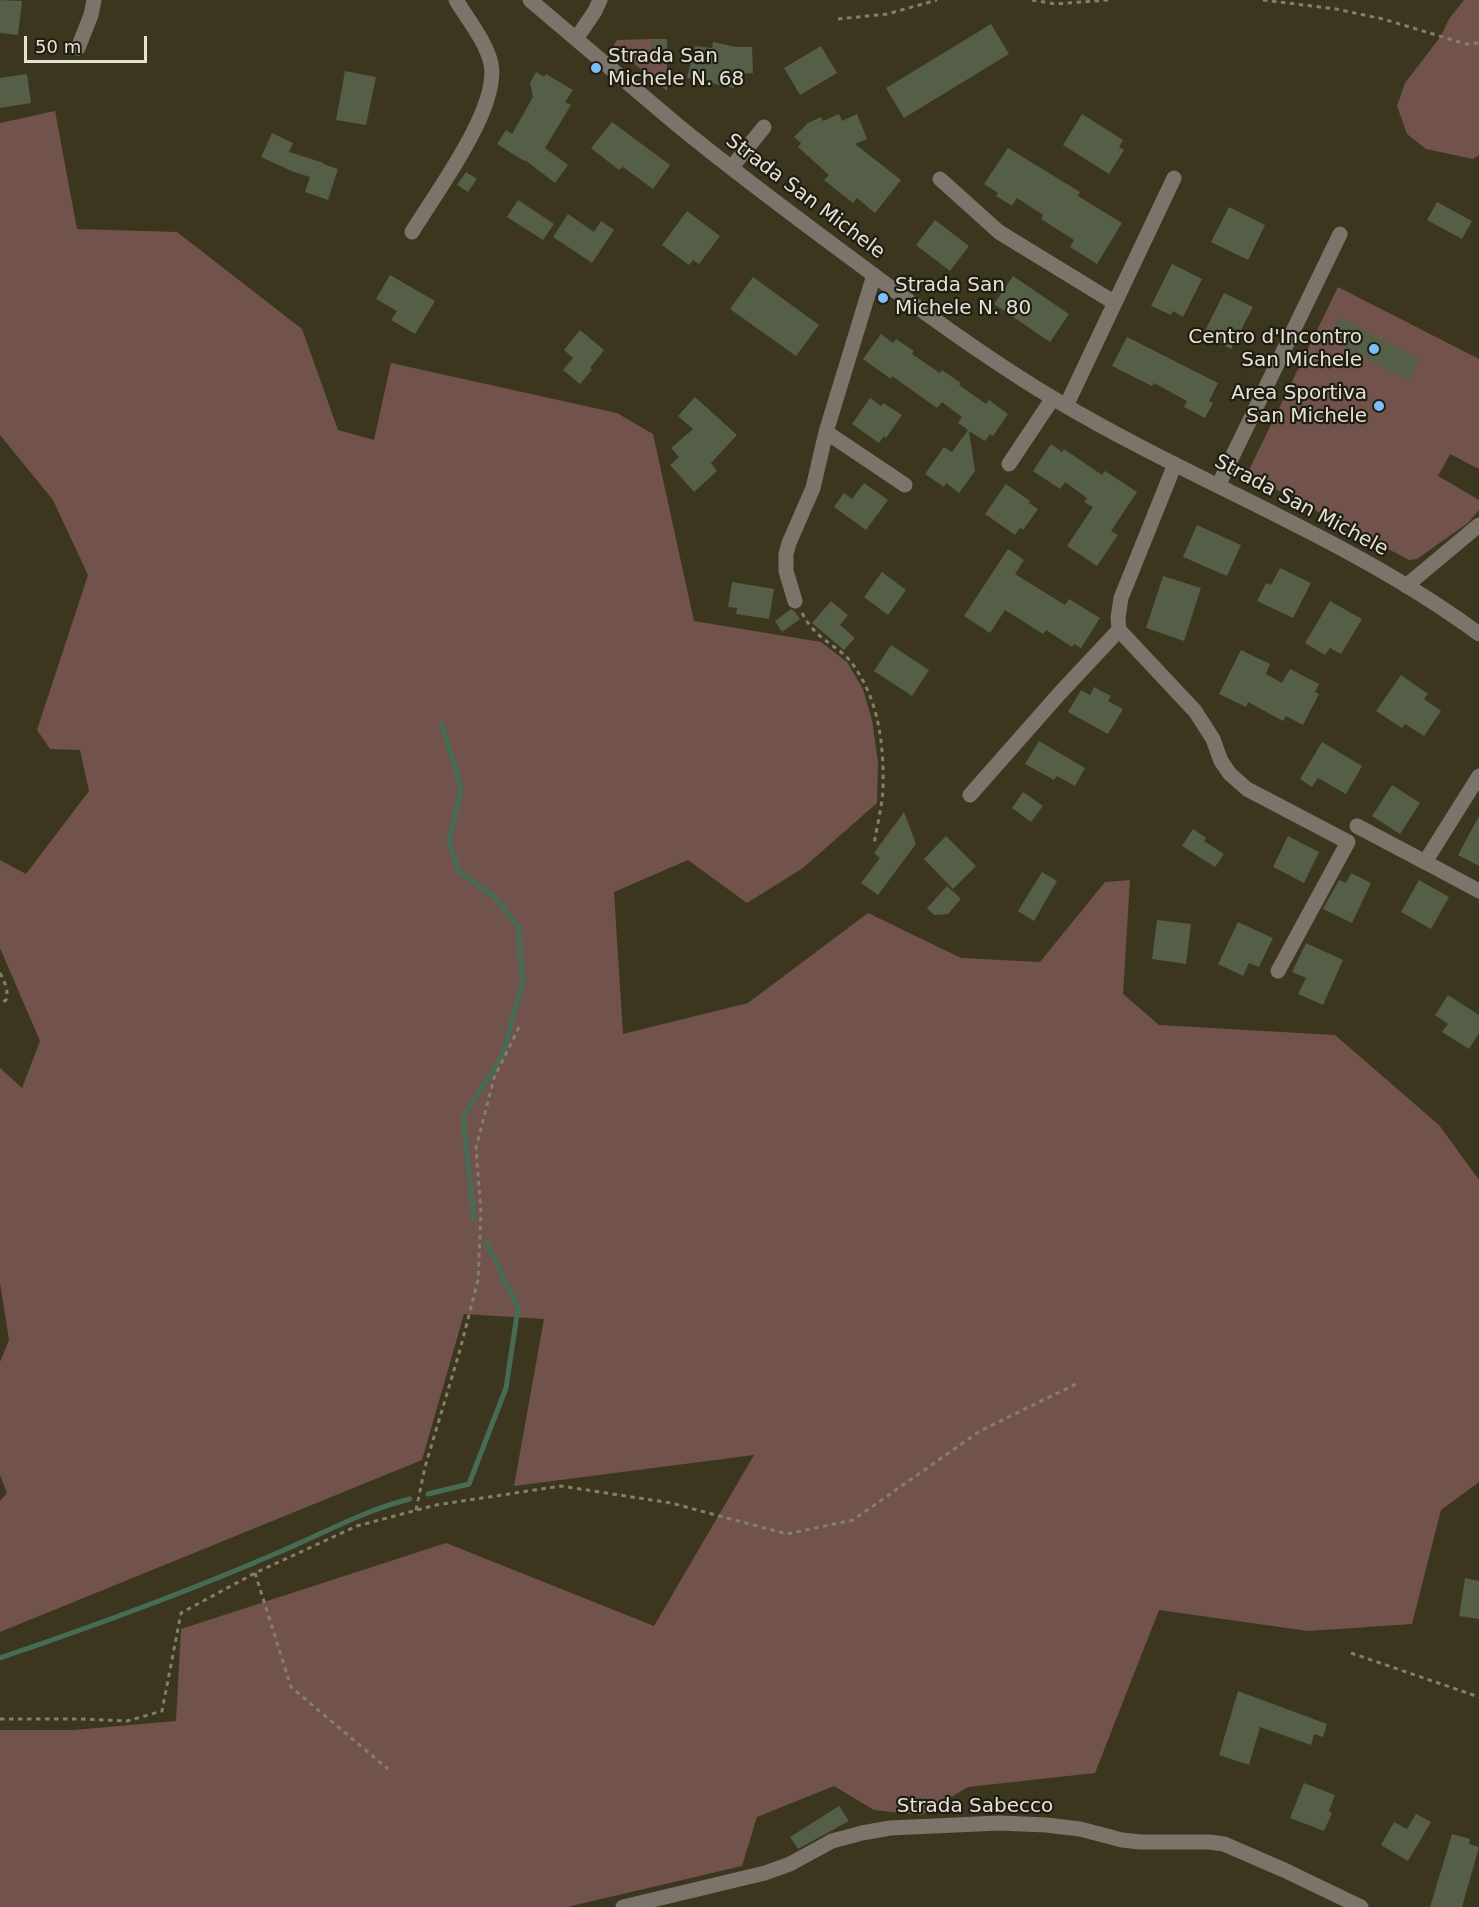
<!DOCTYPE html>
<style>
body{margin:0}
#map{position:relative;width:1479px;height:1907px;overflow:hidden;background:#3c361f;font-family:"DejaVu Sans",sans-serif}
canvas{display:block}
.scale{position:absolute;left:24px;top:36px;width:123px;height:27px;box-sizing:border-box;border:3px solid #e6e3d5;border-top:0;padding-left:8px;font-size:18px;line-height:21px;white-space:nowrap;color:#e6e3d5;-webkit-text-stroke:4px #201e13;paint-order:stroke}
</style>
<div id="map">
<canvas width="1479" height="1907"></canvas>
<div class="scale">50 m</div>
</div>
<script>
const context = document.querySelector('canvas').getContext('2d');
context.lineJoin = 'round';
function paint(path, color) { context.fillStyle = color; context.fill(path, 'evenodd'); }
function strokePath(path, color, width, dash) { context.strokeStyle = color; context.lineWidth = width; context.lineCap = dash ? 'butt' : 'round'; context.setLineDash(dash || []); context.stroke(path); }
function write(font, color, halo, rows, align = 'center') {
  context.font = font + ' "DejaVu Sans",sans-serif'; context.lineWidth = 4.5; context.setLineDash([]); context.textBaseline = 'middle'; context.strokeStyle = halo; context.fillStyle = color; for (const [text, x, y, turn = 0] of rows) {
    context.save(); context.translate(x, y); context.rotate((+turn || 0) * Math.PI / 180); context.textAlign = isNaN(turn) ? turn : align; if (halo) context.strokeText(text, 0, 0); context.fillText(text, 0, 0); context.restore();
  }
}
paint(new Path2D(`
 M 1464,0 L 1479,0 L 1479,155 L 1473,159 L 1426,149 L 1407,134 L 1397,106 L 1405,83 L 1441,36 L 1449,19 Z
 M 653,39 L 652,51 L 667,52 L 667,91 L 613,46 L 617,40 Z
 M 55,111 L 77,229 L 177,232 L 302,329 L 338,430 L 374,440 L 391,363 L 617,413 L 653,434 L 694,621 L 821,642 L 847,662 L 863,689 L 872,720 L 878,762 L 877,803 L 803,868 L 747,903 L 688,860 L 614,892 L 623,1034 L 748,1003 L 868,913 L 961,958 L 1040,962 L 1105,882 L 1130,880 L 1123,994 L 1159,1025 L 1335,1035 L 1439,1125 L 1479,1180 L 1479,1482 L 1441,1510 L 1412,1624 L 1308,1631 L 1159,1610 L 1095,1773 L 968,1787 L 922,1815 L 874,1810 L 834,1786 L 757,1817 L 742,1866 L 567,1907 L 0,1907 L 0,1730 L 74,1730 L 176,1721 L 181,1629 L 446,1543 L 654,1626 L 754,1455 L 514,1486 L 544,1319 L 464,1314 L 422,1460 L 0,1632 L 0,1501 L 7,1493 L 0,1475 L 0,1362 L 9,1340 L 0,1283 L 0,1068 L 22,1088 L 40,1041 L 0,948 L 0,860 L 26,874 L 89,791 L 80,750 L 50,749 L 37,730 L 88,575 L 53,500 L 0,435 L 0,123 Z
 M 1338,287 L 1479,359 L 1479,469 L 1450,454 L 1438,476 L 1479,500 L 1479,510 L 1468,523 L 1417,559 L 1409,560 L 1247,474 Z`), '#72534b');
strokePath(new Path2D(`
 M 442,724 L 461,788 L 449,843 L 459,871 L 494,897 L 518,926 L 523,981 L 502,1056 L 463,1117 L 474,1219
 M 428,1494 L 469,1484 L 506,1388 L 518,1308 L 486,1242
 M 0,1658 C 91,1627 182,1594 270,1556 C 317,1537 361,1511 410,1499`), '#476c55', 5);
paint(new Path2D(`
 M 0,0 L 22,1 L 18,35 L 0,33 Z
 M 991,24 L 1009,54 L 904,118 L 886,88 Z
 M 653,39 L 667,39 L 667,52 L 652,51 Z
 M 713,42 L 736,47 L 752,47 L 753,73 L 737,74 L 734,88 L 687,78 L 695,46 L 712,48 Z
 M 821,46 L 837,73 L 800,95 L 784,68 Z
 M 345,71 L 376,77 L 366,125 L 336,120 Z
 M 536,72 L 544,77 L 546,74 L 573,90 L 565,102 L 571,105 L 545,148 L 568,165 L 555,183 L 525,160 L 524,161 L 497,144 L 506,130 L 512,134 L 533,97 L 530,83 Z
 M 27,74 L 31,103 L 0,108 L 0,78 Z
 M 839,114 L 842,121 L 857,114 L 867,139 L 855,144 L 901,180 L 875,213 L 857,198 L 853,203 L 824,180 L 829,175 L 798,147 L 801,143 L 794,137 L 808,123 L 821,117 L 823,121 Z
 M 1082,114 L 1123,140 L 1119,147 L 1124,150 L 1109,174 L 1063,145 Z
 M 612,122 L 670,165 L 653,189 L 623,167 L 619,170 L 591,148 Z
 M 272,133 L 293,143 L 289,152 L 324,163 L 323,164 L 338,169 L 328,200 L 305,192 L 310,177 L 294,172 L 261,157 Z
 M 1008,148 L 1080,192 L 1078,196 L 1122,223 L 1097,264 L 1070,247 L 1074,240 L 1041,219 L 1043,215 L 1017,198 L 1012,206 L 996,196 L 998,193 L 984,184 Z
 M 466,172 L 477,179 L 468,192 L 457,185 Z
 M 518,200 L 554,224 L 543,240 L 507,217 Z
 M 1437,202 L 1472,221 L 1462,239 L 1427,220 Z
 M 1229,207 L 1265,225 L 1248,260 L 1211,242 Z
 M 687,211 L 720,236 L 699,264 L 693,260 L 689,265 L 662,245 Z
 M 568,214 L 594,232 L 601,221 L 614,230 L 592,263 L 553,237 Z
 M 935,220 L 969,246 L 950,271 L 916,245 Z
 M 1172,264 L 1202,279 L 1183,317 L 1173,311 L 1171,315 L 1151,306 Z
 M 390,275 L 435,301 L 415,334 L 391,320 L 397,311 L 376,299 Z
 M 1013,276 L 1069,314 L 1050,342 L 994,304 Z
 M 753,277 L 819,325 L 796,356 L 730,309 Z
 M 1224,293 L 1253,307 L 1231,349 L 1214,340 L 1216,336 L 1205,331 Z
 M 1340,317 L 1420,360 L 1409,381 L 1328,338 Z
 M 580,330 L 604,350 L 590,368 L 592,370 L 580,384 L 563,370 L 573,358 L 564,350 Z
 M 881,334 L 893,343 L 896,339 L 914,351 L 912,354 L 940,373 L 942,370 L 961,383 L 959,385 L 986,404 L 989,400 L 1008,414 L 993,436 L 990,434 L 985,441 L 969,431 L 975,471 L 959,493 L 946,483 L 944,487 L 925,474 L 944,447 L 952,452 L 968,430 L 958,423 L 962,417 L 942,402 L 937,408 L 892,376 L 891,379 L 863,359 Z
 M 1127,337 L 1218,383 L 1209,401 L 1213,403 L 1205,418 L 1184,407 L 1187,401 L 1154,383 L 1152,386 L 1112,366 Z
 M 695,397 L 737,435 L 711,463 L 717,471 L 694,492 L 670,465 L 679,457 L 671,448 L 693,429 L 678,416 Z
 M 870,398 L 881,406 L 883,403 L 902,415 L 886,438 L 884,436 L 879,443 L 852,424 Z
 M 1051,444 L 1062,452 L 1064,449 L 1102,475 L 1105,471 L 1137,492 L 1111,531 L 1118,535 L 1097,566 L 1067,546 L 1093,507 L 1084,502 L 1087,498 L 1065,482 L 1060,489 L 1033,471 Z
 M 864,483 L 888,500 L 866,530 L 834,507 L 844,493 L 852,499 Z
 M 1006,484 L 1030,501 L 1029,503 L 1038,509 L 1023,530 L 1020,528 L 1015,535 L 985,514 Z
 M 1197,525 L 1241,545 L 1227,576 L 1183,557 Z
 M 1008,549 L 1024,560 L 1015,574 L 1065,605 L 1069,599 L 1100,618 L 1081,648 L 1074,644 L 1072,647 L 1046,630 L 1043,634 L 1005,610 L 990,633 L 964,616 Z
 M 1280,568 L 1311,583 L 1293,618 L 1257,601 L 1266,583 L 1271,585 Z
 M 882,572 L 906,590 L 888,615 L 864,597 Z
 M 1163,576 L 1201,588 L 1184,641 L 1146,628 Z
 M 732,582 L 774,589 L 769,619 L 736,614 L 737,608 L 728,607 Z
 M 831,601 L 848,615 L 840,625 L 855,638 L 844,650 L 812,623 Z
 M 1330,601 L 1362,619 L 1341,654 L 1330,648 L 1325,655 L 1305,643 Z
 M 791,609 L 794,611 L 800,619 L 782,632 L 775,621 Z
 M 891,645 L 929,670 L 912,696 L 874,671 Z
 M 1241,650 L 1270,664 L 1266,674 L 1282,683 L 1290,669 L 1319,684 L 1315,692 L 1319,694 L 1303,725 L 1286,716 L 1283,721 L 1248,702 L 1246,707 L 1219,694 Z
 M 1401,675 L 1428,694 L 1424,699 L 1441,711 L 1424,736 L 1405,724 L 1402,728 L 1376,711 Z
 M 1094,687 L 1111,696 L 1108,701 L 1123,709 L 1108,734 L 1068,712 L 1081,690 L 1090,695 Z
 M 1039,741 L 1085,768 L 1075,786 L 1057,776 L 1054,780 L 1025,764 Z
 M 1322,742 L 1362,766 L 1346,794 L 1318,778 L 1312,787 L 1300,779 Z
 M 1392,785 L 1420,803 L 1400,834 L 1372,816 Z
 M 1023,792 L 1043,806 L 1031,822 L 1012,808 Z
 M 904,812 L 916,844 L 878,895 L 861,883 L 880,858 L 874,853 Z
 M 1479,816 L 1479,866 L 1458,855 Z
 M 1193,829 L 1206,838 L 1204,841 L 1224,854 L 1215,867 L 1182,846 Z
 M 946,836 L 976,866 L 953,889 L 924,859 Z
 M 1288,836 L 1319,852 L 1304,883 L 1273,867 Z
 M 1042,872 L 1057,881 L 1034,921 L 1018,911 Z
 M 1351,873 L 1371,883 L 1352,923 L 1323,909 L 1339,880 L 1346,883 Z
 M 1419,880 L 1449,897 L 1431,929 L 1401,912 Z
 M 947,886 L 961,899 L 948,914 L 934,915 L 927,908 Z
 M 1157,920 L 1191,924 L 1186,964 L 1152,959 Z
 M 1238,922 L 1273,938 L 1259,967 L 1249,963 L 1243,976 L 1218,964 Z
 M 1306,943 L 1343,960 L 1323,1005 L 1298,994 L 1306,978 L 1292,972 Z
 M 1448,995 L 1479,1015 L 1479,1033 L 1469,1049 L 1442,1032 L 1448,1024 L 1435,1015 Z
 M 1465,1578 L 1479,1581 L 1479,1619 L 1459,1616 Z
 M 1238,1691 L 1327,1724 L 1323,1737 L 1314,1734 L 1311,1745 L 1260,1727 L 1249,1765 L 1219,1755 Z
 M 1304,1783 L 1335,1795 L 1329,1811 L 1332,1813 L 1324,1831 L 1290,1818 Z
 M 839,1806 L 849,1821 L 798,1849 L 790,1837 Z
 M 1416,1814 L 1431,1822 L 1408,1861 L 1381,1845 L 1394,1822 L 1407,1829 Z
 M 1452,1834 L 1470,1839 L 1469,1844 L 1479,1847 L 1462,1907 L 1430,1907 Z`), '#555e47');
strokePath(new Path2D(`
 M 1032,0 L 1055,4 L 1108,0
 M 1263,0 L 1336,9 L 1383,19 L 1466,44 L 1479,43
 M 838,19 L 887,14 L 937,0
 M 802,613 C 806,620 810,627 816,632 C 826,643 842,650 851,662 C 879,699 884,744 883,789 C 882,807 877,826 874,844
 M 0,973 C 5,983 9,990 6,1000 L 0,1004
 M 416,1510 L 425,1467 L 460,1350 L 478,1280 L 481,1213 L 476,1148 L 494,1078 L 520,1025
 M 255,1573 L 291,1687 L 388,1769
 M 1351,1653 L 1479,1697
 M 0,1719 L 82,1719 L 127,1721 L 162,1711 L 181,1613 L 255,1573 L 357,1526 L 436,1505 L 561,1486 L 671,1503 L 787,1534 L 853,1520 L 980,1431 L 1076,1384`), '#837f6b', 3, [4.5, 4.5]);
strokePath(new Path2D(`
 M 530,0 C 578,41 626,82 675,123 C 738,175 805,224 871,273 C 931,318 992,362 1056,400 C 1195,483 1349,538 1479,634
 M 576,39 L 595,11 L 600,0
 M 78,48 L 91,15 L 94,0
 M 732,167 L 764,127
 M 940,179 L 999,232 L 1115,303
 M 412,232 C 435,194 500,108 491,64 C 487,43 467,18 456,0
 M 1066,406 L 1174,178
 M 826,432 L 905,485
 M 1009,464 L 1053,398
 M 1175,464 L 1121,598 L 1118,618 L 1119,630 L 1195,711 L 1213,739 L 1221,761 L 1230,774 L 1247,789 L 1348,842 L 1278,971
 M 1218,486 L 1340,234
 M 1406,586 L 1479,525
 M 795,601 L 786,571 L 786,554 L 789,543 L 813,488 L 826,432 L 874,275
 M 1479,776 L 1425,862 L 1479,891
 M 970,795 L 1060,693 L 1119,630
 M 1357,826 L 1425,862
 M 623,1907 L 765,1873 L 790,1864 L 832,1841 L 862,1833 L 890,1828 L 999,1823 L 1046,1825 L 1080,1829 L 1122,1840 L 1140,1842 L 1209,1842 L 1224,1844 L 1284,1870 L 1361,1907`), '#7c736b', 15);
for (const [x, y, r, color] of [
 [596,68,6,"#7cbef9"],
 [883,298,6,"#7cbef9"],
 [1374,349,6,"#7cbef9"],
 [1379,406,6,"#7cbef9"]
]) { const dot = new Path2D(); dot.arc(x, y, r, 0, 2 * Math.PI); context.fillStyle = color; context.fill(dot); strokePath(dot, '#201e13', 2); }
write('20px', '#e6e3d5', '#201e13', [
 ["Strada San",608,57],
 ["Michele N. 68",608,80],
 ["Strada San",895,286],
 ["Michele N. 80",895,309],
 ["Centro d'Incontro",1362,338,"right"],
 ["San Michele",1362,361,"right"],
 ["Area Sportiva",1367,394,"right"],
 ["San Michele",1367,417,"right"]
], 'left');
write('20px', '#e6e3d5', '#201e13', [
 ["Strada San Michele",805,197,37],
 ["Strada San Michele",1301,506,28],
 ["Strada Sabecco",975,1807]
]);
</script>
